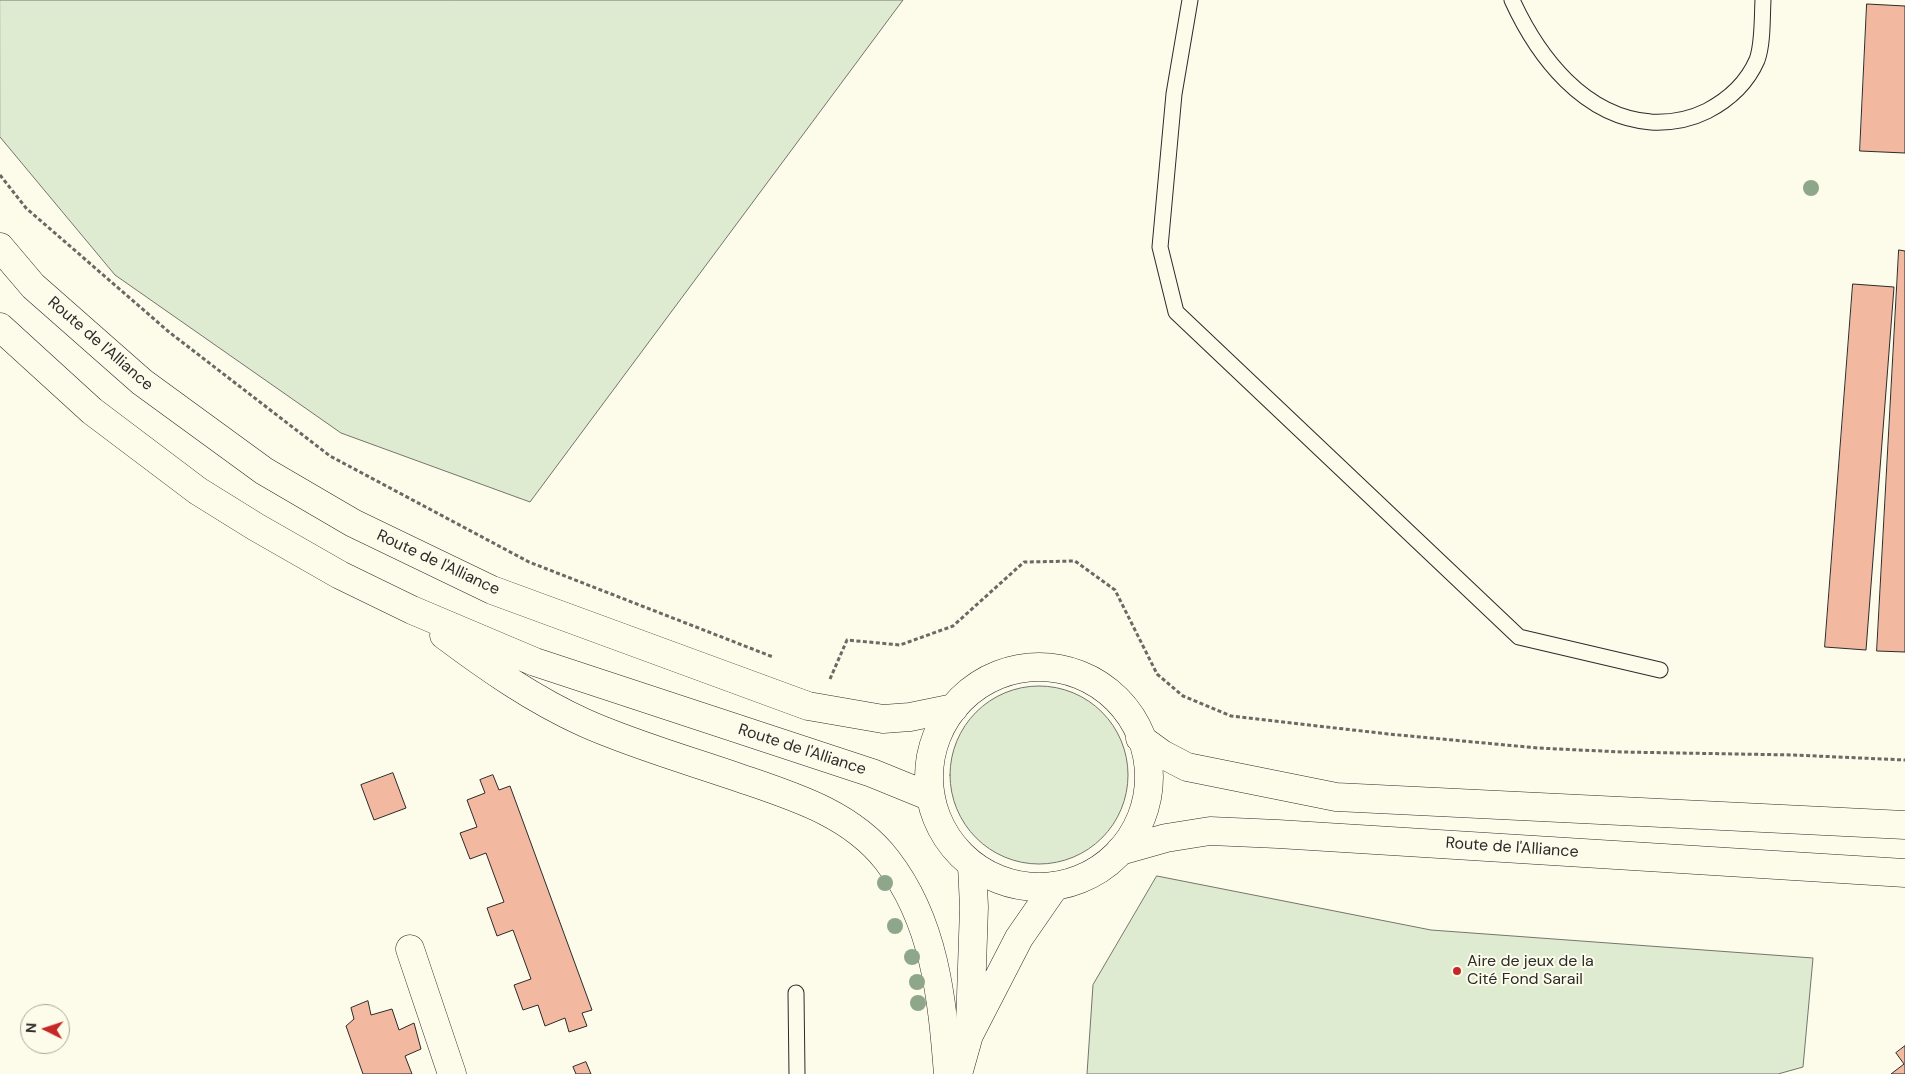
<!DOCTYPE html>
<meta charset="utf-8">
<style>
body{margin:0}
#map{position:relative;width:1905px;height:1074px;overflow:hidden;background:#fdfbea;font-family:"DM Sans",sans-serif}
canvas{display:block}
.north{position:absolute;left:20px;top:1004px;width:50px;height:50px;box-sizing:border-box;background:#fdfbea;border:1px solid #a9a89e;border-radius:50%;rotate:274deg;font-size:14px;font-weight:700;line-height:20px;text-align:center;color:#2b2b2b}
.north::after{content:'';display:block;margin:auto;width:18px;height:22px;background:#c62828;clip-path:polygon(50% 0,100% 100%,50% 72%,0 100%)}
</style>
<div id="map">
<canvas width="1905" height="1074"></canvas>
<div class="north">N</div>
</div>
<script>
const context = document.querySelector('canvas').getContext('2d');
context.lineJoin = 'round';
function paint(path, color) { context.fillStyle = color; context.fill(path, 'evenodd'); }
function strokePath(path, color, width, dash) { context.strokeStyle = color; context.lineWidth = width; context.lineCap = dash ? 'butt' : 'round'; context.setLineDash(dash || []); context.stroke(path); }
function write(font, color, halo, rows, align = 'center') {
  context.font = font + ' "DM Sans",sans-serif'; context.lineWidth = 4; context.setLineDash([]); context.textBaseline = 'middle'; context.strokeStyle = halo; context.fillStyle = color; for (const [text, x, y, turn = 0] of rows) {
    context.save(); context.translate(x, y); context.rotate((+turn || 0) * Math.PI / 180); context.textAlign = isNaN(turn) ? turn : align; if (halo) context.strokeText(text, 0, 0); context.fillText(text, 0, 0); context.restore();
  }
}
const green = new Path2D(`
 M 0,0 L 903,0 L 530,502 L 341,433 L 115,275 L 0,137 Z
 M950 775a89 89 0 1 1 178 0a89 89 0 1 1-178 0Z
 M 1157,876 L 1431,930 L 1813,958 L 1803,1067 L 1778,1074 L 1087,1074 L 1093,985 Z`);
paint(green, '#deebd1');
strokePath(green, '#74746e', 1);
const building = new Path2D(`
 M 1867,4 L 1905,6 L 1905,153 L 1860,151 Z
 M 1899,250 L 1905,251 L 1905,652 L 1877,651 Z
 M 1853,284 L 1894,287 L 1866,650 L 1825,647 Z
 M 393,773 L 406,808 L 374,820 L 361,785 Z
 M 493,775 L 499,790 L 510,786 L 592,1010 L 582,1013 L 587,1026 L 569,1032 L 565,1018 L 545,1026 L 538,1005 L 523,1010 L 514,985 L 531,979 L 513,930 L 497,936 L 487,908 L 504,902 L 486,853 L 470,859 L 460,833 L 477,827 L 467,800 L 485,793 L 480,780 Z
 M 368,1001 L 371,1015 L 392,1009 L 399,1030 L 414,1023 L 421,1049 L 405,1056 L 412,1074 L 363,1074 L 346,1026 L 354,1019 L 351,1008 Z
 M 1905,1046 L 1905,1074 L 1891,1074 L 1904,1064 L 1896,1053 Z
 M 586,1062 L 591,1074 L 576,1074 L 573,1067 Z`);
paint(building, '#f2b8a0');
strokePath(building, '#2b2b2b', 1);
const service = new Path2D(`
 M 1190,0 L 1174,94 L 1160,247 L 1176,312 L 1519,637 L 1660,670
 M 1512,0 C 1538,57 1584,117 1651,122 C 1671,123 1689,120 1707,111 C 1728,100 1747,83 1757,60 C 1763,44 1762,18 1763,0
 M 796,993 L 797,1074`);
const minor = new Path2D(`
 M 410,949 L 452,1074`);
const secondary = new Path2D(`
 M 970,1026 L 974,907 L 972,865
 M 958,1074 L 969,1035 L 1019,938 L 1055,886`);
const trunk = new Path2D(`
 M 0,247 L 33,286 L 142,382 L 264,471 L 353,523 L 492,590 L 808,706 L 883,719 L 910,717 L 954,708
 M 0,327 L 92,411 L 198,491 L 256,527 L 340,575 L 412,610 L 535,662 L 872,773 L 931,797
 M 444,635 C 488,668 534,700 585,723 C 632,744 684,759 734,776 C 789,795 850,812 887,860 C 935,922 942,998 948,1074
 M929 777a110 110 0 1 1 220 0a110 110 0 1 1-220 0Z
 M 1140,738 L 1162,754 L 1187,767 L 1336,797 L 1905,825
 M 1120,851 L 1166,838 L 1210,831 L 1278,834 L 1905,873`);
strokePath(service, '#2b2b2b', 17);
strokePath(minor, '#2b2b2b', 29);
strokePath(secondary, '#2b2b2b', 29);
strokePath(trunk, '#2b2b2b', 29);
strokePath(new Path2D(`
 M 0,175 L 26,208 L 169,332 L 330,456 L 529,562 L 773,657
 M 830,679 L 847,640 L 900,645 L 953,626 L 1024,562 L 1075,561 L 1115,590 L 1157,674 L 1183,696 L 1231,716 L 1388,734 L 1538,748 L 1622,752 L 1794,755 L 1905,760`), '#6a6964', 3, [4, 2.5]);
strokePath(service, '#fdfbea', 15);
strokePath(minor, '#fdfbea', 28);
strokePath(secondary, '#fdfbea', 28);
strokePath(trunk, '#fdfbea', 28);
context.fillStyle = '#8ea78a';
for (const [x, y] of [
 [1811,188],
 [885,883],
 [895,926],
 [912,957],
 [917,982],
 [918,1003]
]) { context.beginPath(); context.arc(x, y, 8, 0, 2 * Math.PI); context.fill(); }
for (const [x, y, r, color] of [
 [1457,971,5,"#c62828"]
]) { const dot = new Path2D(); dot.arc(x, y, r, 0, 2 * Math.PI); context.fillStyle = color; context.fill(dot); strokePath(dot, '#fdfbea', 2); }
write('16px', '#2b2b2b', '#fdfbea', [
 ["Route de l'Alliance",100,344,41],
 ["Route de l'Alliance",438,563,25],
 ["Route de l'Alliance",802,750,18],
 ["Route de l'Alliance",1512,848,4]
]);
write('16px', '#2b2b2b', '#fdfbea', [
 ["Aire de jeux de la",1467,962],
 ["Cité Fond Sarail",1467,980]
], 'left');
</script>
